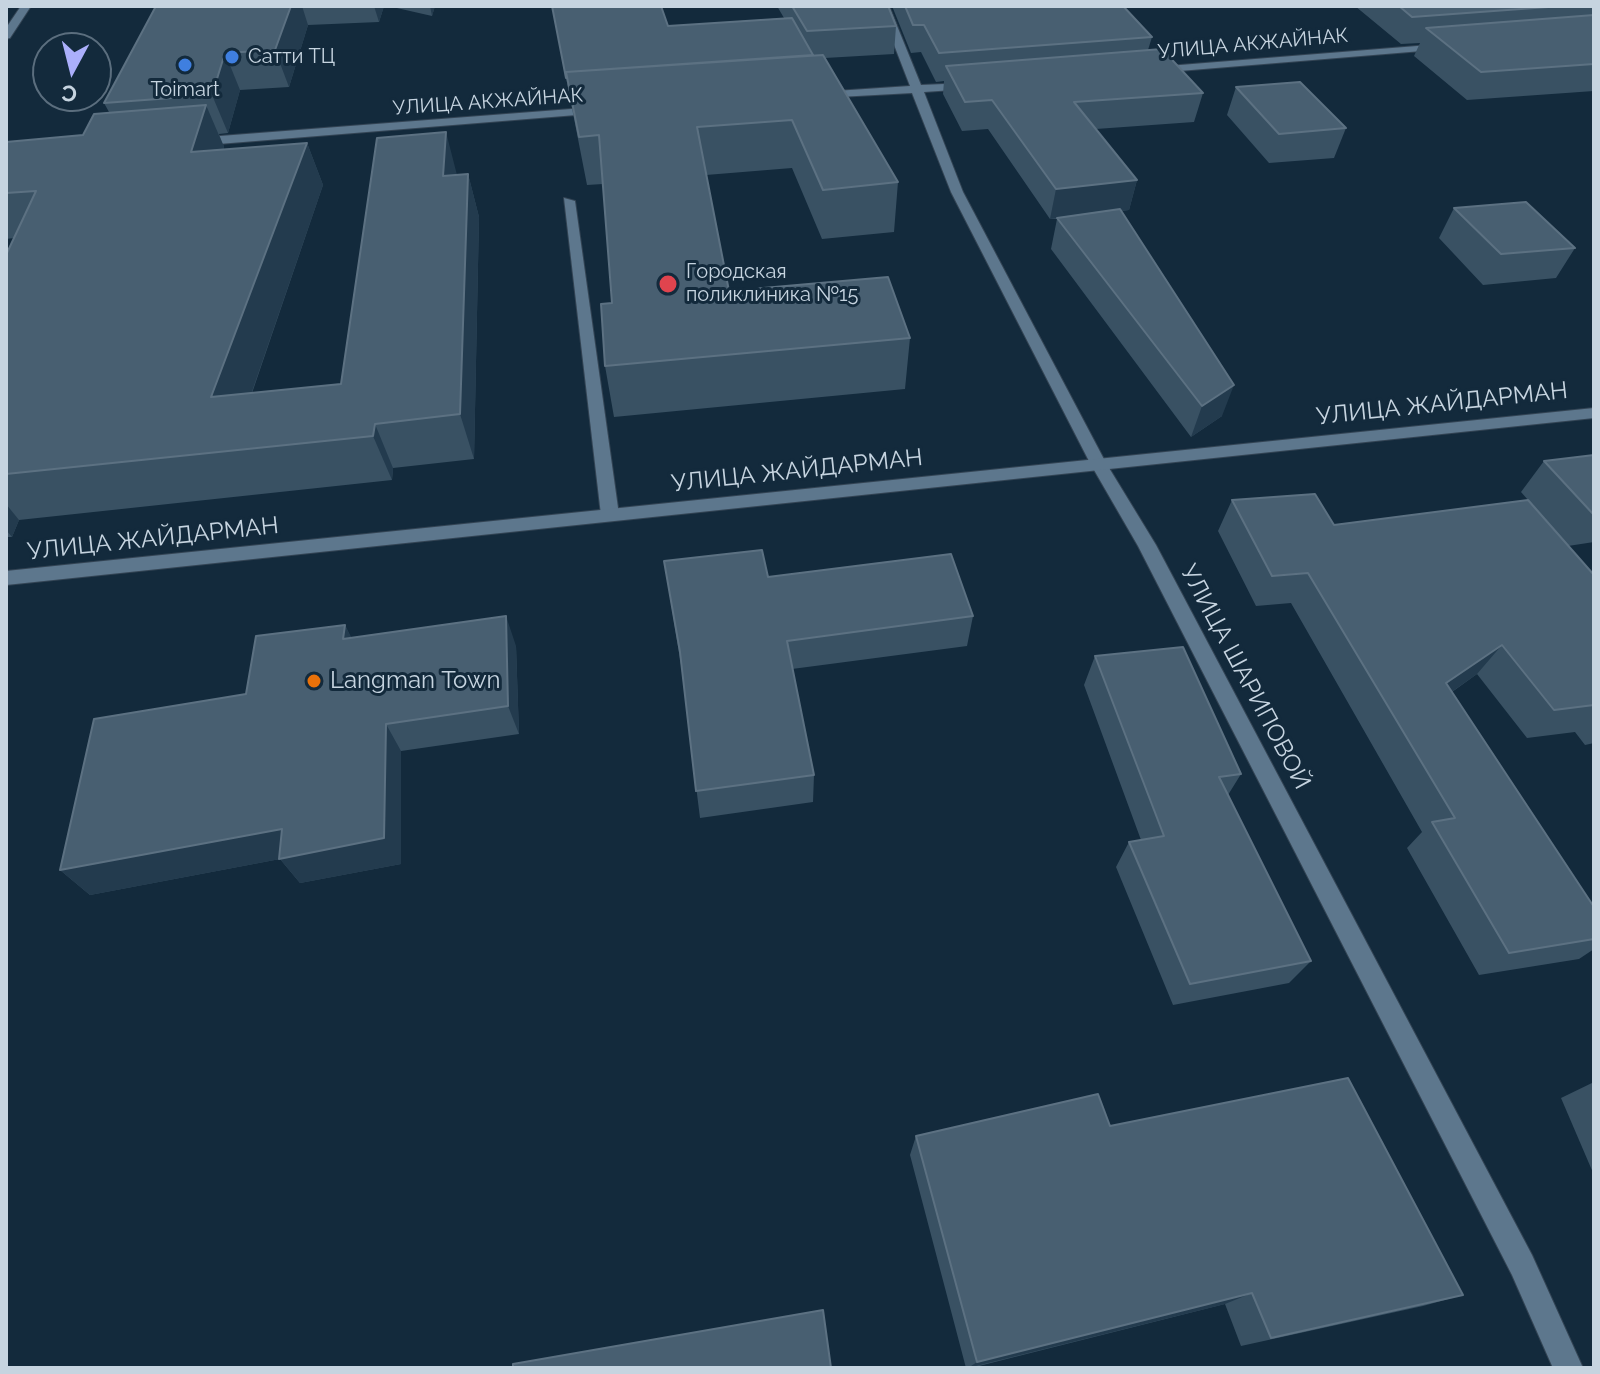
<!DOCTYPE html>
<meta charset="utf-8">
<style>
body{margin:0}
#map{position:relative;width:1600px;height:1374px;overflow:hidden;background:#132a3c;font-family:Raleway,sans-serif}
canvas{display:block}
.frame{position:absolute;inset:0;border:8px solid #c6d4e0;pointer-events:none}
.north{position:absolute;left:32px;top:32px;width:80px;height:80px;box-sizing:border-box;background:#132a3c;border:2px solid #5b6e7e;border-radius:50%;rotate:187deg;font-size:22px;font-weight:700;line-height:32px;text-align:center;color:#c6d4e0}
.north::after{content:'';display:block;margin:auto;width:28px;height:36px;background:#abaffb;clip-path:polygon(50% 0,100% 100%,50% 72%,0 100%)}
</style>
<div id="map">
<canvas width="1600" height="1374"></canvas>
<div class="frame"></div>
<div class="north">С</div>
</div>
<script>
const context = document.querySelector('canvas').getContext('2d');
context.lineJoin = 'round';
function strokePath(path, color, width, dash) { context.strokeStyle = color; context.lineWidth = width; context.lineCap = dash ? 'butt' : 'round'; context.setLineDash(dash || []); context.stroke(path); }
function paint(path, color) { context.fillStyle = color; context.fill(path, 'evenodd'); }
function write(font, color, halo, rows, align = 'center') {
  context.font = font + ' Raleway,sans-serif'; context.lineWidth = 6; context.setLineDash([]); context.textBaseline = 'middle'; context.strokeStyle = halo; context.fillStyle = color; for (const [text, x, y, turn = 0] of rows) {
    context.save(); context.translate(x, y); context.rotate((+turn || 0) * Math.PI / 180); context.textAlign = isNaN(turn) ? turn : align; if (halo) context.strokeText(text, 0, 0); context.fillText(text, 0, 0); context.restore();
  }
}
const lane = new Path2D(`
 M 564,198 L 575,201 L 619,515 L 610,521 L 601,515 Z`);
const street = new Path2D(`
 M 879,6 L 889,6 L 921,85 L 968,83 L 974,86 L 968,89 L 924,92 L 963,192 L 1106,463 L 1156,545 L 1532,1255 L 1583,1368 L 1553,1368 L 1512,1275 L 1138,546 L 1090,463 L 951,192 L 912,93 L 820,98 L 814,95 L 820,92 L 910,86 Z
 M 1442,44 L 1446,45 L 1446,49 L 1155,73 L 1149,70 L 1155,67 Z
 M 597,107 L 601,109 L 601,113 L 194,146 L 188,142 L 194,138 Z`);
const secondary = new Path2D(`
 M 21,6 L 31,6 L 10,38 L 6,39 L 6,28 Z
 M 1594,408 L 1594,418 L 6,585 L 6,571 Z`);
strokePath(lane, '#334454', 2);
strokePath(street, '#334454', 2);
strokePath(secondary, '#334454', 2);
paint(lane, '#5d778d');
paint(street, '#5d778d');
paint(secondary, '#5d778d');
paint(new Path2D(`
 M 156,6 L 384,6 L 379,22 L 308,25 L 289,87 L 240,90 L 228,133 L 219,134 L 224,147 L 223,150 L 307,143 L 323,185 L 252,393 L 341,384 L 457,175 L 468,174 L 479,217 L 474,459 L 393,468 L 392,480 L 19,520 L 12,537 L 6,537 L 6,255 L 14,238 L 6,239 L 6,142 L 83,135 L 109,112 L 104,103 Z
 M 388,6 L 435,6 L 432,16 Z
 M 552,6 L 668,26 L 784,18 L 777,6 L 888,6 L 896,26 L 894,54 L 825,58 L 898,182 L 894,232 L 822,239 L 792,168 L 706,175 L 729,291 L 910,338 L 905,389 L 614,417 L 605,366 L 612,303 L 603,184 L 587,185 Z
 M 892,6 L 1123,6 L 1152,37 L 1148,50 L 1203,93 L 1194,122 L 1096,129 L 1137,180 L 1129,210 L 1121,211 L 1222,416 L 1191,437 L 1051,249 L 1057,219 L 1050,219 L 988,129 L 962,131 L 943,94 L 944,81 L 936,82 L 921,52 L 911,53 Z
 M 1355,6 L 1594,6 L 1594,91 L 1467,100 L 1414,56 L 1420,43 L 1401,44 Z
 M 1236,87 L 1346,128 L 1334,158 L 1269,163 L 1227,115 Z
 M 1454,208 L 1575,248 L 1556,278 L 1483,285 L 1439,238 Z
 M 1594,455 L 1594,542 L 1568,546 L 1594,575 L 1594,743 L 1585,745 L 1575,732 L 1527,738 L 1477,674 L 1452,692 L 1594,907 L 1594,949 L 1579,959 L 1479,975 L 1407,848 L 1422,832 L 1291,603 L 1256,606 L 1218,531 L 1232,500 L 1334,525 L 1528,500 L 1521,492 L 1544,461 Z
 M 664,561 L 768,577 L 973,616 L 967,646 L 792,669 L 814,775 L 813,802 L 700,818 L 681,665 Z
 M 345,625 L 351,638 L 516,646 L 519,734 L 401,751 L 401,864 L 300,883 L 280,859 L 90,895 L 60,870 L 246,694 Z
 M 1095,656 L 1241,774 L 1228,795 L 1311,961 L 1289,983 L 1173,1005 L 1116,867 L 1129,842 L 1141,840 L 1084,685 Z
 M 1594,1082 L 1594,1175 L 1561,1098 Z
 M 1110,1126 L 1463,1295 L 1423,1306 L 1241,1346 L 1225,1304 L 971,1368 L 966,1368 L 910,1155 L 916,1136 Z`), '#395163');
paint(new Path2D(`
 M 291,6 L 302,6 L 308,25 L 289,87 L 275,50 Z
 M 374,6 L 384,6 L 379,22 Z
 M 430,6 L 435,6 L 432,16 Z
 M 225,53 L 240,90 L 228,133 L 212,95 Z
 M 206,105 L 224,147 L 211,194 L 191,152 Z
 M 446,132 L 457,175 L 443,176 Z
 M 307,143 L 323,185 L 235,441 L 211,397 Z
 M 468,174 L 479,217 L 474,459 L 460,414 Z
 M 1137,180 L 1129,210 L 1050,219 L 1056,189 Z
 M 1234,385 L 1222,416 L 1191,437 L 1202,406 Z
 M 375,424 L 393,468 L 392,480 L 373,436 Z
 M 6,504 L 19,520 L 12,537 L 6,530 Z
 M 506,616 L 516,646 L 519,734 L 508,706 Z
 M 345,625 L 360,654 L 343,639 Z
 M 1502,645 L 1477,674 L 1423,712 L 1446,683 Z
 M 386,724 L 401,751 L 401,864 L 300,883 L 280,859 L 90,895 L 60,870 Z
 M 1252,1293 L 1225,1304 L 968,1368 L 977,1362 Z`), '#233b4e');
const building = new Path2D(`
 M 156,6 L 291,6 L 275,50 L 225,53 L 212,95 L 104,103 Z
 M 552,6 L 661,6 L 668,26 L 792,18 L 813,55 L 566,72 L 566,78 Z
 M 792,6 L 888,6 L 896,26 L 807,31 Z
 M 905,6 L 1123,6 L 1152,37 L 939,53 L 924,25 L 913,25 Z
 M 1399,6 L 1562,6 L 1412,17 Z
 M 1594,15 L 1594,64 L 1481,72 L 1426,28 Z
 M 1162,49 L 1203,93 L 1074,102 L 1137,180 L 1056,189 L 992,100 L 965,102 L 946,66 Z
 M 823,55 L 898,182 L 823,190 L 792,120 L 697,127 L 729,291 L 888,277 L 910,338 L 605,366 L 601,304 L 612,303 L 599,135 L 579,137 L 566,72 Z
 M 1300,82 L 1346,128 L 1279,134 L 1236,87 Z
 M 206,105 L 191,152 L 307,143 L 211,397 L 341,384 L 377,138 L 446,132 L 443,176 L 468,174 L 460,414 L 375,424 L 373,436 L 6,474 L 6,255 L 36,191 L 6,193 L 6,142 L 83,135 L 94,114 Z
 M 1526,202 L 1575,248 L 1501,254 L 1454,208 Z
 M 1120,209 L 1234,385 L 1202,406 L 1057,218 Z
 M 1594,455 L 1594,515 L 1544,461 Z
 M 1315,494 L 1334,525 L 1528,500 L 1594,575 L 1594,705 L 1554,710 L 1502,645 L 1446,683 L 1594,907 L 1594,939 L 1509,953 L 1432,822 L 1455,818 L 1308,573 L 1272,576 L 1232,500 Z
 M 762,550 L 768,577 L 951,554 L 973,616 L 787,641 L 814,775 L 696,791 L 680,652 L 664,561 Z
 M 506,616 L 508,706 L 386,724 L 384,838 L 279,859 L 282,829 L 60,870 L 94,719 L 246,694 L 256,636 L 345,625 L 343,639 Z
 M 1183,647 L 1241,774 L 1219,777 L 1311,961 L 1190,984 L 1129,842 L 1164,836 L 1095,656 Z
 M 1348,1078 L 1463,1295 L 1271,1338 L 1252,1293 L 977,1362 L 916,1136 L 1098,1094 L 1110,1126 Z
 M 823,1310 L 831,1368 L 513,1368 L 513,1364 Z`);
paint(building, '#485f71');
strokePath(building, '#5c7182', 2);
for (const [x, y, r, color] of [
 [232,57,8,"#3f7fe0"],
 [185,65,8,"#3f7fe0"],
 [668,284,10,"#e0444e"],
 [314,681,8,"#e8710a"]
]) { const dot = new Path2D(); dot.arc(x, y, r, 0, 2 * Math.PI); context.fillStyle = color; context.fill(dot); strokePath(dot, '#132a3c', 3); }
write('20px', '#c6d4e0', '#132a3c', [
 ["УЛИЦА АКЖАЙНАК",1253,44,-5],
 ["УЛИЦА АКЖАЙНАК",488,102,-4]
]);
write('20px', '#c6d4e0', '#132a3c', [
 ["Сатти ТЦ",248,57],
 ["Toimart",185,90,"center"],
 ["Городская",686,272],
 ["поликлиника №15",686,295]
], 'left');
write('24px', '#c6d4e0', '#132a3c', [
 ["УЛИЦА ЖАЙДАРМАН",1442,404,-6],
 ["УЛИЦА ЖАЙДАРМАН",797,471,-6],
 ["УЛИЦА ЖАЙДАРМАН",153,539,-6],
 ["УЛИЦА ШАРИПОВОЙ",1245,677,62]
]);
write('24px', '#c6d4e0', '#132a3c', [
 ["Langman Town",330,681]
], 'left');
</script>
